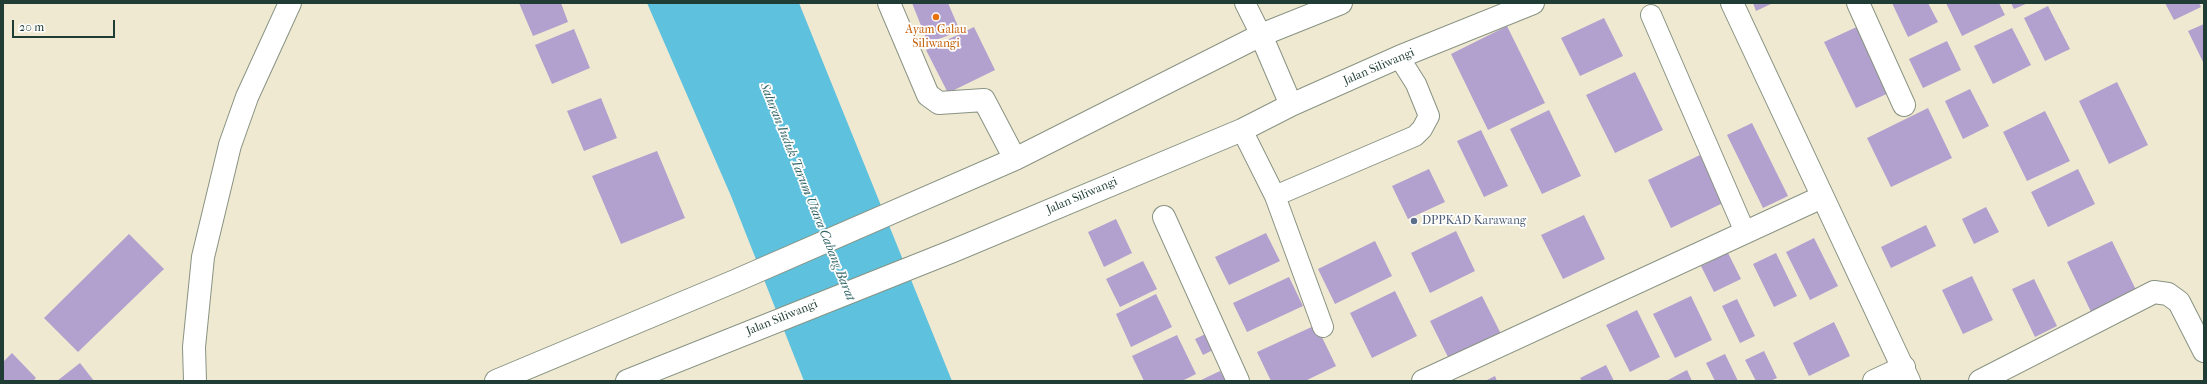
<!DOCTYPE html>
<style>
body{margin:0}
#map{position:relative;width:2207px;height:384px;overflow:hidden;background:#f0e9d1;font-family:"IM FELL French Canon",serif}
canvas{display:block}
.frame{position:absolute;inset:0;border:4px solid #1f3d34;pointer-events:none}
.scale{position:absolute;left:12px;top:20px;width:103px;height:18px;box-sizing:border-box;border:2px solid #1f3d34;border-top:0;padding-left:5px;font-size:12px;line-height:14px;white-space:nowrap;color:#1f3d34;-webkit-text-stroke:3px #fff;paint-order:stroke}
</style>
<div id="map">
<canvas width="2207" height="384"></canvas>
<div class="frame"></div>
<div class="scale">20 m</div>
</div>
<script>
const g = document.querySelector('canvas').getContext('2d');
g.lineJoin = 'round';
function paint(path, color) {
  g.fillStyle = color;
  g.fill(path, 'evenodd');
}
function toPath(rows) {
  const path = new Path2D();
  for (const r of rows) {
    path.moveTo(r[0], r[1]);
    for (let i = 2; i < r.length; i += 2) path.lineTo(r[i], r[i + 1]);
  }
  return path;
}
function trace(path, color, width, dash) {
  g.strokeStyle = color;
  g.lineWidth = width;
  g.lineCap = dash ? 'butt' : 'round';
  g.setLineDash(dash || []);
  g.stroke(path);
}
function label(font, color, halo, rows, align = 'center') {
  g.font = font + ' "IM FELL French Canon",serif';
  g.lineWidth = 3.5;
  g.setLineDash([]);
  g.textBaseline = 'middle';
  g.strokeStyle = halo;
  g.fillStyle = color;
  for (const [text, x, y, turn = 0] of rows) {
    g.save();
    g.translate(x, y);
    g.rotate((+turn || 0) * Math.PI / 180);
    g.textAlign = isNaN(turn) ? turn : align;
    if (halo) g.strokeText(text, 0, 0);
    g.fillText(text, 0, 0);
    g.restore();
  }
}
const water = toPath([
 [647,3,799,3,952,381,804,381,731,196]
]);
const building = toPath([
 [519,3,561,3,568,22,533,36],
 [912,3,948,3,960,31,928,43],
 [1753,3,1773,3,1756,11],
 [1892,3,1928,3,1938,22,1908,37],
 [1946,3,1999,3,2005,15,1962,36],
 [2011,3,2028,3,2014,9],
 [2165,3,2199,3,2201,7,2174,20],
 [2048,6,2070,49,2045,61,2024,18],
 [1604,18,1623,56,1580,76,1561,38],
 [2204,24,2204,64,2188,31],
 [1861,25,1893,91,1856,108,1824,42],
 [1507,26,1545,103,1488,130,1451,54],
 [974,27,995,70,948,93,926,50],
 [2012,28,2031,65,1993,84,1974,46],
 [574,29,590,68,552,84,535,45],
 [1947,41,1961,70,1923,88,1909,59],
 [1635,72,1663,130,1615,153,1586,95],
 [2117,82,2148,145,2109,164,2079,101],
 [1970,89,1989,126,1963,139,1945,101],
 [601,98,617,138,584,151,567,111],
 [1928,108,1952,158,1891,187,1867,138],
 [1549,110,1581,176,1542,194,1510,129],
 [2045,111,2070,161,2027,181,2003,132],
 [1752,123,1788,196,1763,208,1727,135],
 [1481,130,1508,186,1484,197,1457,141],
 [657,151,685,218,621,244,592,176],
 [1700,155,1723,203,1671,228,1648,180],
 [1429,169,1445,202,1408,219,1392,186],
 [2078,169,2095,204,2048,227,2031,192],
 [1986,207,1999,232,1974,244,1962,219],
 [1584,215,1605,259,1563,279,1541,235],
 [1116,219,1132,253,1104,267,1088,232],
 [1926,225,1936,246,1891,268,1881,247],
 [1456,231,1475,271,1430,293,1411,253],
 [1266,233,1280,261,1229,285,1215,257],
 [129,234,164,269,78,352,44,318],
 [1814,238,1838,286,1810,300,1786,252],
 [1375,241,1392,276,1335,304,1318,269],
 [2112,241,2138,294,2093,316,2067,262],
 [1728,253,1741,279,1714,292,1701,266],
 [1776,253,1797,296,1774,307,1753,264],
 [1143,261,1157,289,1120,307,1106,279],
 [1972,276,1993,320,1963,334,1942,290],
 [1289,277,1303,306,1247,332,1233,303],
 [2034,279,2057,326,2035,337,2012,289],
 [1395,291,1417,336,1372,358,1350,313],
 [1156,294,1172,327,1131,347,1116,314],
 [1482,296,1504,340,1452,365,1430,321],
 [1691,296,1712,340,1675,358,1653,314],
 [1737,299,1755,336,1740,343,1722,306],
 [1637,310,1660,357,1630,372,1606,325],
 [1834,322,1850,356,1809,376,1793,343],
 [1316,325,1336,366,1305,381,1271,381,1257,352],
 [1214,330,1221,346,1203,355,1195,339],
 [1177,335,1196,374,1182,381,1144,381,1132,356],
 [1764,351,1777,378,1770,381,1756,381,1745,360],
 [12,353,36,378,33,381,3,381,3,362],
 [1725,354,1738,381,1715,381,1706,363],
 [80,363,94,381,57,381],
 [1606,365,1614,381,1582,381,1580,378],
 [1687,370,1692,381,1666,381],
 [1220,371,1226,381,1199,381],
 [1495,376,1497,381,1485,381]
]);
const lane = toPath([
 [1245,3,1261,35],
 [1651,15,1745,232],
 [1242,130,1275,196,1323,327],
 [1275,196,1415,136,1422,129,1429,116,1416,84,1399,57]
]);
const street = toPath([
 [1858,3,1904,105],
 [1164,217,1238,381],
 [1423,381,1822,197],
 [1874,381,1904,367],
 [1980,381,2154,292,2168,294,2179,302,2204,351]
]);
const secondary = toPath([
 [889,3,928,95,939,103,984,100,1015,159],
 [1732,3,1909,381],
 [1261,35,1291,105],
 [195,381,194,347,203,257,230,145,247,97,290,3],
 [496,381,735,281,1015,159,1261,35,1341,3],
 [627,381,953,251,1242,130,1291,105,1399,57,1533,3]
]);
const markers = [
 [936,17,4,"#e8710a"],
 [1414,221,4,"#5c6f8a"]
];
const foodNames = [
 ["Ayam Galau",936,30],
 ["Siliwangi",936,44]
];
const streetNames = [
 ["Jalan Siliwangi",1379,67,-23],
 ["Jalan Siliwangi",1082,196,-23],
 ["Jalan Siliwangi",782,318,-22]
];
const serviceNames = [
 ["DPPKAD Karawang",1422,221]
];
const waterNames = [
 ["Saluran Induk Tarum Utara Cabang Barat",807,192,68]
];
paint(water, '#5ec1dd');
paint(building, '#b2a0ce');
trace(lane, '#889382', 22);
trace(street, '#889382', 24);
trace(secondary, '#889382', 24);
trace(lane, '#fff', 20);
trace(street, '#fff', 22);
trace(secondary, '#fff', 22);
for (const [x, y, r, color] of markers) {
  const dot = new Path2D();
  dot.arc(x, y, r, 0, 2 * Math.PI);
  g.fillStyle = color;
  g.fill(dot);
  trace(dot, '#fff', 1.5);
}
label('12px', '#c56008', '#fff', foodNames);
label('12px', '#1f3d34', '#fff', streetNames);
label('12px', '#4e5e75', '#fff', serviceNames, 'left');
label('italic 13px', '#326567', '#fff', waterNames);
</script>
